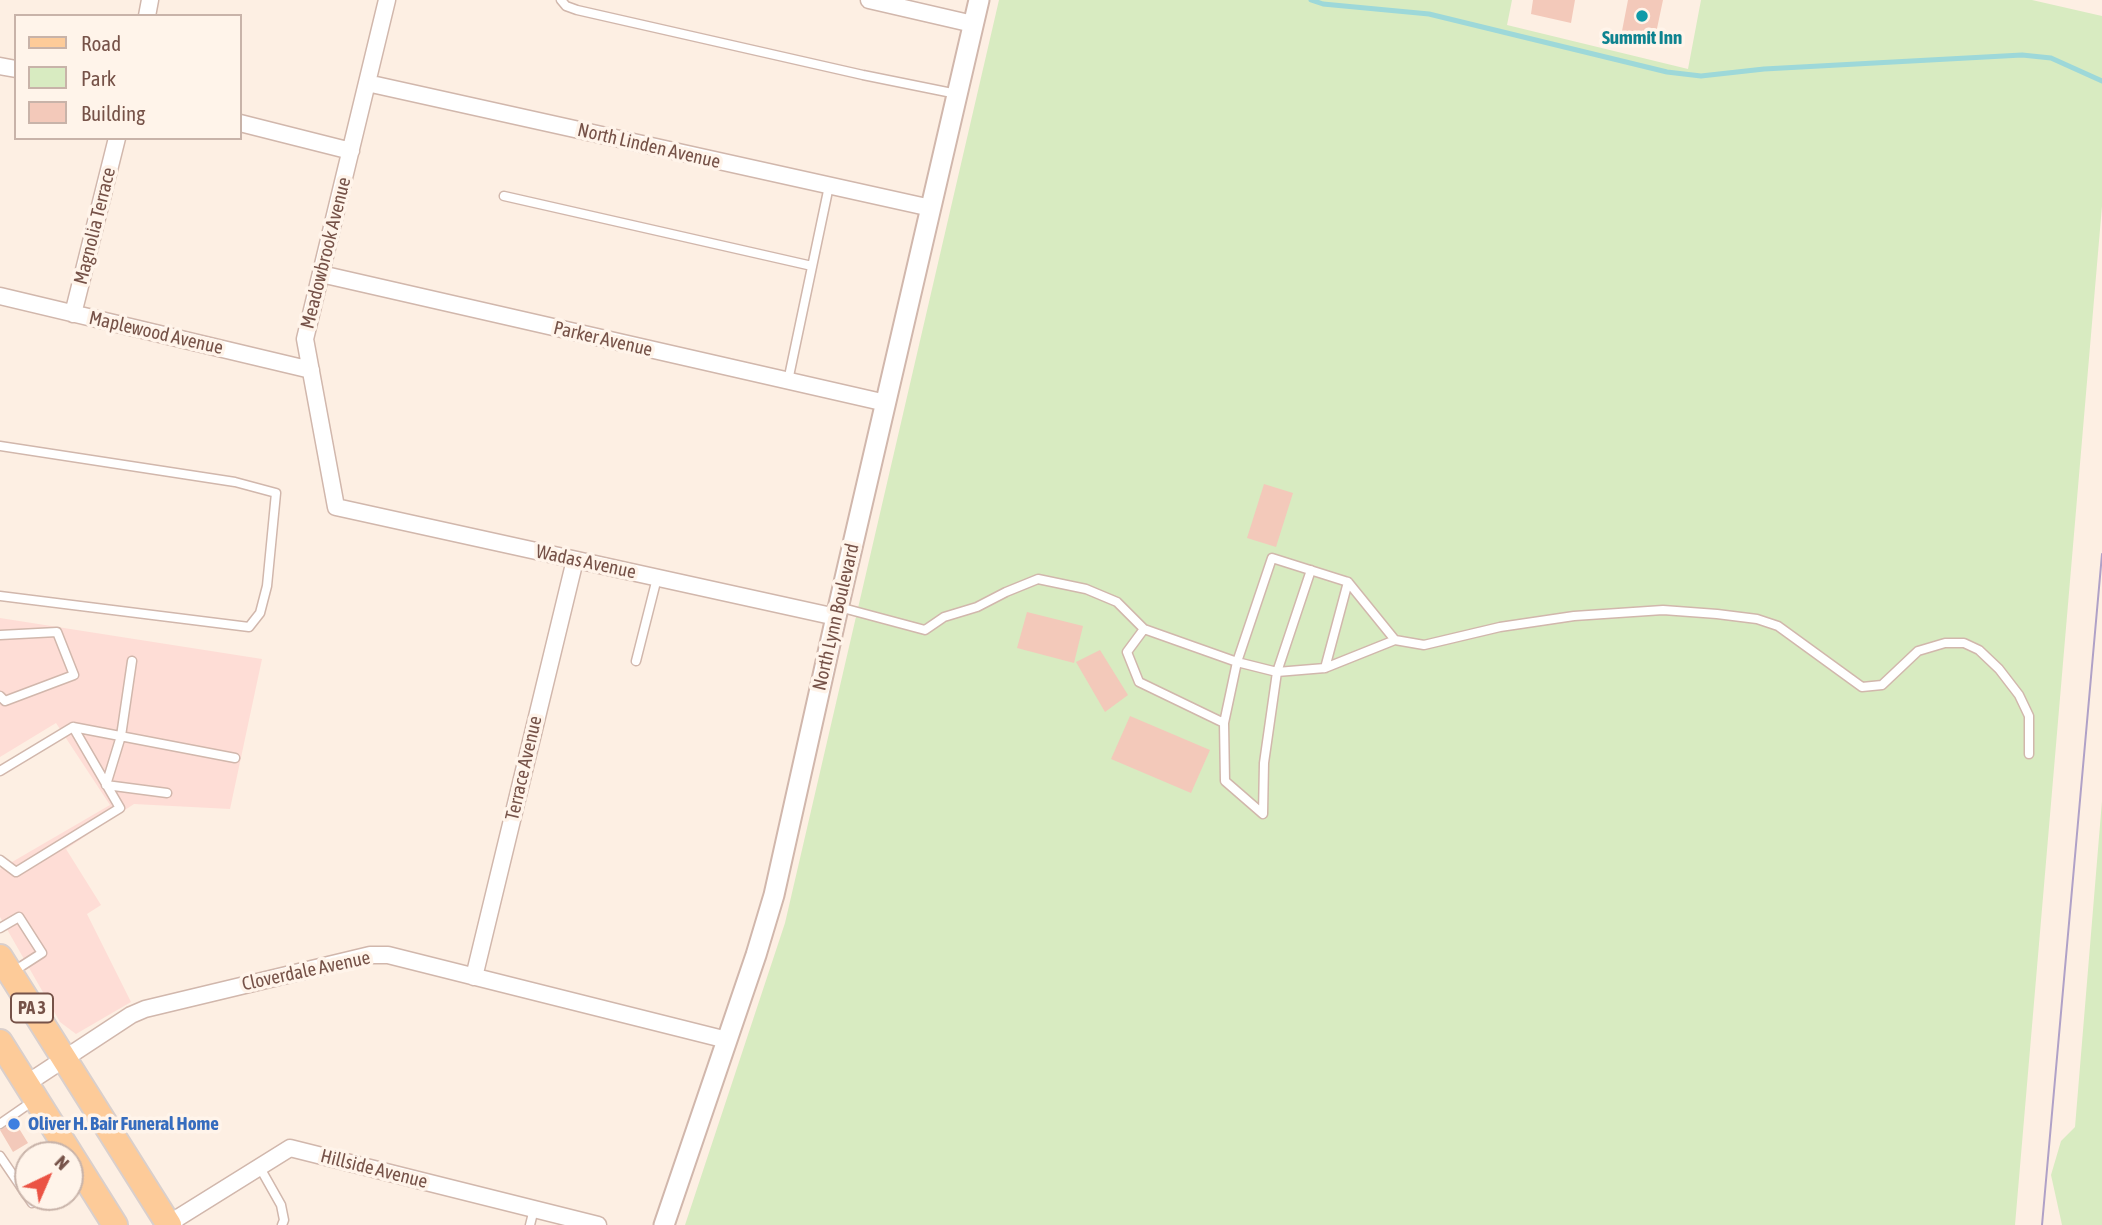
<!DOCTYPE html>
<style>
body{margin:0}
#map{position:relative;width:2102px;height:1225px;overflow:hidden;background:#fdefe3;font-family:"Asap Condensed",sans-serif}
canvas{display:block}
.legend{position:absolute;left:14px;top:14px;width:228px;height:126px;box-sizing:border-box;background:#fff4ea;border:2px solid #c8b3a9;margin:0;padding:9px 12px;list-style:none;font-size:21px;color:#765248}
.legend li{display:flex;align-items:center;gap:14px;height:35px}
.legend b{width:35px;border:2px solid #c8b3a9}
.north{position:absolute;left:14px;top:1141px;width:70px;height:70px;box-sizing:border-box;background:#fff4ea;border:2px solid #c8b3a9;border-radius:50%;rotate:44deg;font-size:19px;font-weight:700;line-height:28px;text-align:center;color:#765248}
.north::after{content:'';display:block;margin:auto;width:24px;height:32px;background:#eb5344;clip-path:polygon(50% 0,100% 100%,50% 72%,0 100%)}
</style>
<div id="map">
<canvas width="2102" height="1225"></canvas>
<ul class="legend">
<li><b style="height:9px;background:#fdcb99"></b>Road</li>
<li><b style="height:19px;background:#d8ebc1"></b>Park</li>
<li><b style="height:19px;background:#f3c9ba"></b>Building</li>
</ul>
<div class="north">N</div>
</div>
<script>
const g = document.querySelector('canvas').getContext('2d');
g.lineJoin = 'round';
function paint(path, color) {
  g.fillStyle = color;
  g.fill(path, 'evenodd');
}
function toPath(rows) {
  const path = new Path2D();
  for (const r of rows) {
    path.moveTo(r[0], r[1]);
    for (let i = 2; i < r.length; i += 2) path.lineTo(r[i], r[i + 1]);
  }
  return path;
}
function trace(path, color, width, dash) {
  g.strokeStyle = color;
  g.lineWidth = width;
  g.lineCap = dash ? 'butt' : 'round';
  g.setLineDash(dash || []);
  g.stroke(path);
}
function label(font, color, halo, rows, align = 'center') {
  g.font = font + ' "Asap Condensed",sans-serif';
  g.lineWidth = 7;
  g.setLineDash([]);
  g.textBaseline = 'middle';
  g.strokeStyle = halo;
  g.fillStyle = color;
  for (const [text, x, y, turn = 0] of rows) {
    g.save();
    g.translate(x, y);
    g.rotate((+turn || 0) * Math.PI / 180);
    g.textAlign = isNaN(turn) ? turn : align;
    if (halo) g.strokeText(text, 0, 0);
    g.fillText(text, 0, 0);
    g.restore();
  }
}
const commercial = toPath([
 [0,618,262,659,230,809,134,804,66,849,101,905,87,914,131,1002,76,1034,60,1022,0,917,0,869,110,805,56,723,0,757]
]);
const green = toPath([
 [999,0,1512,0,1507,25,1688,69,1701,0,2032,0,2102,16,2102,206,2015,1225,685,1225,785,923],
 [2102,801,2102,1225,2062,1225,2051,1175,2061,1141,2075,1127]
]);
const stream = toPath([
 [1311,0,1323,4,1429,14,1667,72,1701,76,1764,69,2022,55,2051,58,2102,81]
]);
const building = toPath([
 [1533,0,1575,0,1571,23,1531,14],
 [1628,0,1663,0,1655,38,1622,31],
 [1264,484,1293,493,1276,547,1247,538],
 [1027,612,1083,626,1074,663,1017,648],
 [1100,650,1128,695,1105,712,1076,662],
 [1130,716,1210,750,1191,793,1111,759],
 [15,1122,28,1143,13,1152,0,1130]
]);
const service = toPath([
 [561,0,566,6,577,10,863,75,957,94],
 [504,196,812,266],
 [788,381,829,186],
 [0,446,235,482,276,493,267,586,260,613,249,627,0,596],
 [839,607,925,630,944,617,977,607,1006,592,1038,579,1086,589,1117,602,1144,629,1237,662,1277,672,1325,668,1348,582,1272,558,1237,662,1224,723,1225,781,1263,814,1264,763,1277,672,1311,570],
 [1144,629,1127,652,1139,682,1224,723],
 [0,635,57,632,74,675,5,701,0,696],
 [1395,640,1424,645,1500,627,1574,616,1663,610,1717,614,1757,619,1778,626,1862,687,1882,685,1918,651,1945,643,1964,643,1979,650,1999,669,2019,695,2029,716,2029,754],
 [132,661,121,736,106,785,167,793],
 [636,661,657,578],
 [1325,668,1395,640,1348,582],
 [73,727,235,758],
 [0,771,73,727,120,808,16,872,0,860],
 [0,928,19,917,42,953,14,971],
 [0,1124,33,1101],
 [0,1156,32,1203],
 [259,1166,281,1205,284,1220,282,1225],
 [530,1225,534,1209]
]);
const minor = toPath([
 [387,0,305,339,336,507,836,617],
 [869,0,973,24],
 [147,16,150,0],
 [0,66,16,69],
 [367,83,931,208],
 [240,123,351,151],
 [321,274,886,403],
 [0,296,311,370],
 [73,314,117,138],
 [474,977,575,560],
 [26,1084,131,1015,145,1009,370,955,388,955,727,1040],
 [168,1224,290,1148,598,1225]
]);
const tertiary = toPath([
 [664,1225,756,955,774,895,836,617,979,0]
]);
const primary = toPath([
 [0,957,169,1225],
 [0,1042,115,1225]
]);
const tram = toPath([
 [2042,1225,2102,554]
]);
const markers = [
 [1642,16,7,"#0f9aa8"],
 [14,1124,7,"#3f7fe0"]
];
const shields = [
 [32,1008,42]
];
const shieldNames = [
 ["PA 3",32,1008]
];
const cultureNames = [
 ["Summit Inn",1642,38]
];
const streetNames = [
 ["North Linden Avenue",649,146,13],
 ["Magnolia Terrace",95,226,-76],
 ["Meadowbrook Avenue",326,253,-76],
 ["Maplewood Avenue",156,333,13],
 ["Parker Avenue",603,339,13],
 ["Wadas Avenue",586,562,12],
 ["North Lynn Boulevard",836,617,-77],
 ["Terrace Avenue",524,768,-77],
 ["Cloverdale Avenue",306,971,-12],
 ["Hillside Avenue",374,1169,14]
];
const shopNames = [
 ["Oliver H. Bair Funeral Home",28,1124]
];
paint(commercial, '#feddd6');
paint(green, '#d8ebc1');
trace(stream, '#9dd8d9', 5);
paint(building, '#f3c9ba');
trace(service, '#d1b7ac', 11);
trace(minor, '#d1b7ac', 19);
trace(tertiary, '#d1b7ac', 23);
trace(primary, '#d9cfcc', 28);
trace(service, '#fff', 8);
trace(minor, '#fff', 16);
trace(tertiary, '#fff', 19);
trace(primary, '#fdcb99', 24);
trace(tram, '#b0a1c7', 2);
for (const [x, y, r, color] of markers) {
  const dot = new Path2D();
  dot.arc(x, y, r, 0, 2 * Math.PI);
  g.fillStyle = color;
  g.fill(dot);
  trace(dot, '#fff4ea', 2.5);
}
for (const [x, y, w] of shields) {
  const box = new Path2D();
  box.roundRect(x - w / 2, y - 14.5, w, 29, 5);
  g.fillStyle = '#fff4ea';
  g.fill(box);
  trace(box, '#765248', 2);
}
label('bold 18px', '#765248', null, shieldNames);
label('bold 19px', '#0d838f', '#fff4ea', cultureNames);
label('19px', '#765248', '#fff4ea', streetNames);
label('bold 19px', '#366cbe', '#fff4ea', shopNames, 'left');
</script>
